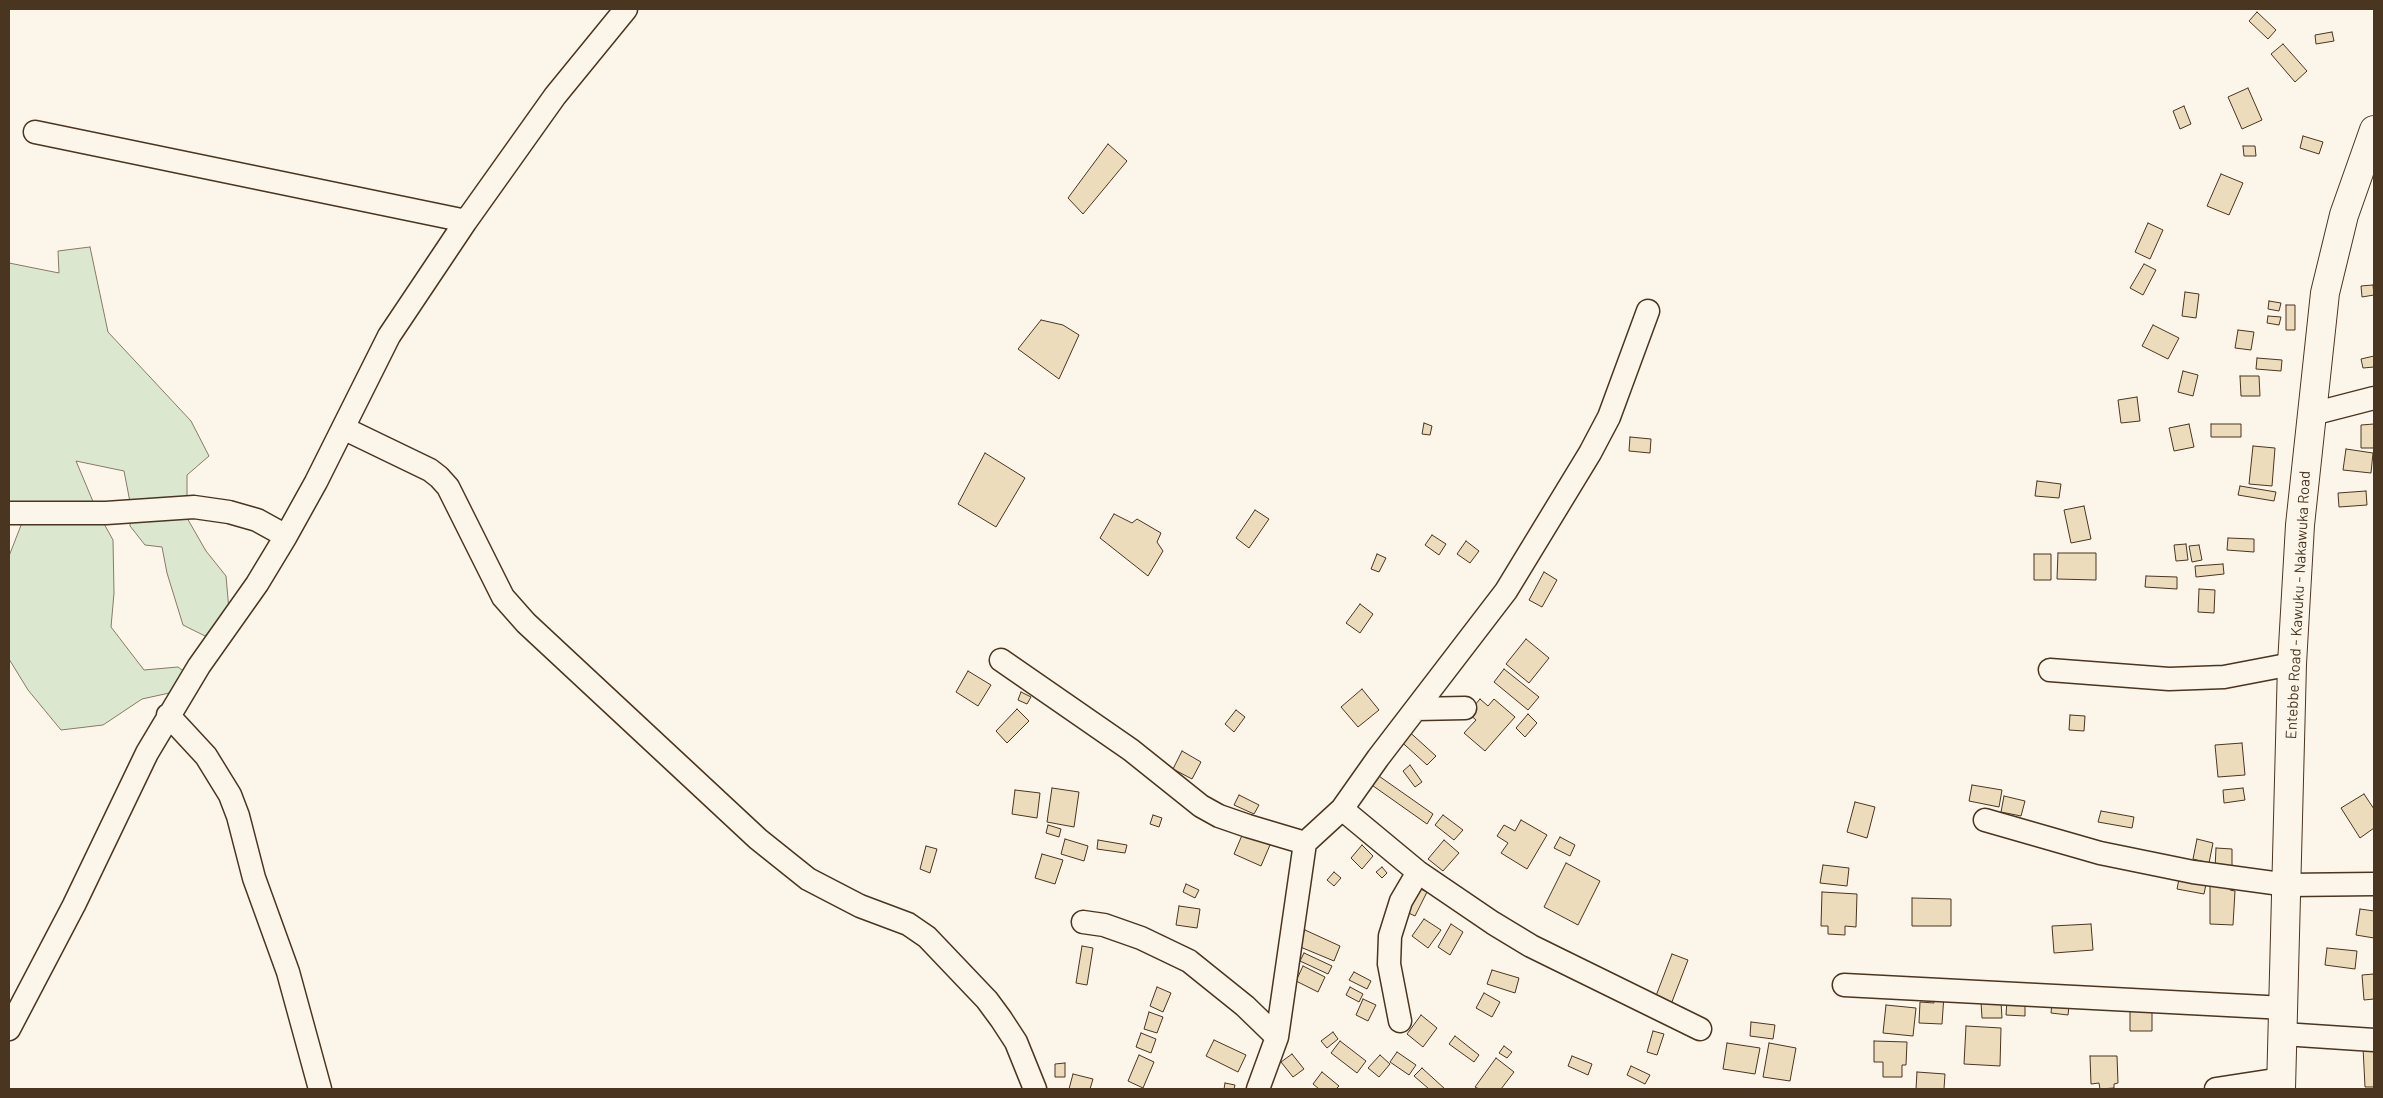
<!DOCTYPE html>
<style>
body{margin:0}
#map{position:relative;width:2383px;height:1098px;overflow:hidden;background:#fbf6e9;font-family:Barlow,sans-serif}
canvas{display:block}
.frame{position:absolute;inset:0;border:10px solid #4a3520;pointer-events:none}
</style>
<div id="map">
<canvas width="2383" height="1098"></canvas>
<div class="frame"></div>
</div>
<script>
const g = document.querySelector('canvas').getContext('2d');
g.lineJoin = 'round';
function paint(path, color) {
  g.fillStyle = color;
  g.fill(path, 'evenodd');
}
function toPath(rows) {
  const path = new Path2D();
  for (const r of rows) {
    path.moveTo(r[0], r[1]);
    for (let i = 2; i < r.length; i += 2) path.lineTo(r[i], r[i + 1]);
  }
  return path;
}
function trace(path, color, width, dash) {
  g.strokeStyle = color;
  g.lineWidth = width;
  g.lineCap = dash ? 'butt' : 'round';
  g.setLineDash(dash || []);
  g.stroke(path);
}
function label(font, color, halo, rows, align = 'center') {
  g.font = font + ' Barlow,sans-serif';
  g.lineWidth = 4;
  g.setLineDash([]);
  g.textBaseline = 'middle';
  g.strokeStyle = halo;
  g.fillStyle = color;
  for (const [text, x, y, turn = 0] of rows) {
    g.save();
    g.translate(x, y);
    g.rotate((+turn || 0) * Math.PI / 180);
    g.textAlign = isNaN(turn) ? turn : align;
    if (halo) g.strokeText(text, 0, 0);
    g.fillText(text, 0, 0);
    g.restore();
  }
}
const green = toPath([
 [90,247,108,332,191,421,209,456,187,475,187,518,206,551,226,576,229,610,205,636,183,625,167,573,162,547,145,545,130,526,130,502,124,471,76,461,97,511,113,540,114,593,111,627,144,670,178,667,190,676,183,690,142,699,103,725,61,730,28,690,9,659,9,556,27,510,9,514,9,263,59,273,58,251,90,247]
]);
const building = toPath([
 [2257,12,2276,30,2268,39,2249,21,2257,12],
 [2332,32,2334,41,2316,44,2315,35,2332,32],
 [2283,44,2307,71,2295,82,2271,54,2283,44],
 [2248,88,2262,120,2242,129,2228,97,2248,88],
 [2184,106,2191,124,2180,129,2173,111,2184,106],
 [2303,136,2323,142,2319,154,2300,148,2303,136],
 [1108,144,1127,161,1083,214,1068,198,1108,144],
 [2243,146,2255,146,2256,156,2244,156,2243,146],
 [2221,174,2243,183,2229,215,2207,206,2221,174],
 [2148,223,2163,230,2150,259,2135,252,2148,223],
 [2144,264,2156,270,2143,295,2130,288,2144,264],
 [2373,285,2374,295,2362,297,2361,286,2373,285],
 [2185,292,2199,294,2196,318,2182,316,2185,292],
 [2269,301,2281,303,2279,311,2268,309,2269,301],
 [2286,305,2295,305,2295,330,2286,330,2286,305],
 [2268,316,2281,317,2279,325,2267,323,2268,316],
 [1041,320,1063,325,1079,335,1059,379,1018,349,1041,320],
 [2153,325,2179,338,2168,359,2142,346,2153,325],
 [2238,330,2254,332,2251,350,2235,348,2238,330],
 [2374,356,2374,367,2363,368,2361,359,2374,356],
 [2257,358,2282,360,2281,371,2256,369,2257,358],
 [2183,371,2198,375,2193,396,2178,392,2183,371],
 [2240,376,2259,376,2260,396,2241,396,2240,376],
 [2137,397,2140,421,2121,423,2118,400,2137,397],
 [1424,423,1432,426,1430,435,1422,434,1424,423],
 [2189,424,2194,447,2174,451,2169,428,2189,424],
 [2211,424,2241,424,2241,437,2211,437,2211,424],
 [2374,424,2374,448,2361,448,2361,425,2374,424],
 [1630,437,1651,439,1650,453,1629,451,1630,437],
 [2253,446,2275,448,2272,486,2249,484,2253,446],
 [2346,449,2373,453,2371,473,2343,470,2346,449],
 [985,453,1025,478,996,527,958,504,985,453],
 [2037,481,2061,484,2059,498,2035,496,2037,481],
 [2240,486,2276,492,2274,501,2238,495,2240,486],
 [2366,491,2367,505,2339,507,2338,493,2366,491],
 [2084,506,2091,539,2071,543,2064,510,2084,506],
 [1255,510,1269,519,1249,548,1236,538,1255,510],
 [1114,514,1132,523,1137,519,1161,533,1157,542,1163,551,1148,576,1100,538,1114,514],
 [1432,535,1446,544,1439,555,1425,545,1432,535],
 [2228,538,2254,539,2254,552,2227,550,2228,538],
 [1466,541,1479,551,1470,563,1457,554,1466,541],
 [2186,544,2188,560,2176,561,2174,545,2186,544],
 [2199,545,2202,560,2192,562,2189,546,2199,545],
 [2058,553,2096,553,2096,580,2057,579,2058,553],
 [1377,554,1386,558,1379,572,1371,569,1377,554],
 [2034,554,2051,554,2051,580,2034,580,2034,554],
 [2223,564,2224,574,2196,577,2195,566,2223,564],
 [1544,572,1557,580,1542,607,1529,600,1544,572],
 [2146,576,2177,577,2177,589,2145,587,2146,576],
 [2199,589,2215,590,2214,613,2198,612,2199,589],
 [1360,604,1373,614,1360,633,1346,623,1360,604],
 [1526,639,1549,658,1529,683,1506,664,1526,639],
 [1504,669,1539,697,1528,710,1494,682,1504,669],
 [968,671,991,685,978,706,956,692,968,671],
 [1362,689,1379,710,1358,727,1341,707,1362,689],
 [1021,692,1031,697,1027,704,1018,700,1021,692],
 [1480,699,1488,706,1494,699,1515,717,1485,751,1464,733,1476,720,1468,713,1480,699],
 [1017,709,1029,721,1007,743,996,731,1017,709],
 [1236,710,1245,717,1234,732,1225,724,1236,710],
 [1528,714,1537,723,1525,737,1516,728,1528,714],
 [2070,715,2085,716,2084,731,2069,730,2070,715],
 [1404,727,1436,756,1427,765,1395,736,1404,727],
 [2242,743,2245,775,2218,777,2215,745,2242,743],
 [1182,751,1201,762,1192,779,1173,769,1182,751],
 [1410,765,1422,782,1415,787,1403,771,1410,765],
 [1376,774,1433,814,1427,824,1369,783,1376,774],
 [1972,785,2002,790,1999,807,1969,801,1972,785],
 [1052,788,1079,792,1074,827,1047,822,1052,788],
 [2243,788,2245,800,2224,803,2223,790,2243,788],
 [1015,790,1040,793,1037,818,1012,814,1015,790],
 [2364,794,2374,809,2374,828,2360,838,2341,808,2364,794],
 [1239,795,1259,805,1254,814,1234,805,1239,795],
 [2004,796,2025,801,2021,816,2001,812,2004,796],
 [1855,802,1875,807,1867,838,1847,832,1855,802],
 [2101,811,2134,817,2132,828,2098,822,2101,811],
 [1153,815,1162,818,1159,827,1150,824,1153,815],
 [1443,815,1463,830,1454,840,1435,825,1443,815],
 [1521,820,1547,835,1527,869,1501,853,1508,843,1497,836,1504,825,1515,831,1521,820],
 [1048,825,1061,829,1059,837,1046,833,1048,825],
 [1243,833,1270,845,1261,866,1234,854,1243,833],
 [1560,837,1575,845,1570,856,1554,848,1560,837],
 [1065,839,1088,846,1084,861,1061,854,1065,839],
 [2197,839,2213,843,2209,863,2193,859,2197,839],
 [1098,840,1127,845,1125,853,1097,849,1098,840],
 [1444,840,1459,853,1443,871,1428,859,1444,840],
 [1362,845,1373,856,1362,869,1351,858,1362,845],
 [926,846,937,849,930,873,920,869,926,846],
 [2216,848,2232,849,2232,869,2215,869,2216,848],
 [1042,854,1063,860,1055,884,1035,878,1042,854],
 [1566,863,1600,881,1578,925,1544,907,1566,863],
 [1823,865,1849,868,1847,886,1820,883,1823,865],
 [1382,867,1387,873,1382,878,1376,872,1382,867],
 [1334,872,1341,878,1334,886,1327,880,1334,872],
 [2180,874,2207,879,2204,894,2177,889,2180,874],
 [2210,879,2230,880,2230,890,2235,891,2233,925,2210,924,2210,879],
 [1186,884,1199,890,1195,898,1183,892,1186,884],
 [1414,886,1427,892,1415,916,1402,910,1414,886],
 [1822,892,1857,894,1856,927,1845,926,1845,935,1828,934,1828,926,1821,926,1822,892],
 [1912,898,1951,899,1951,926,1912,926,1912,898],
 [1179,906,1200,909,1197,928,1176,925,1179,906],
 [2360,909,2374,911,2374,938,2356,935,2360,909],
 [1424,919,1441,930,1428,948,1412,936,1424,919],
 [1451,924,1463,932,1450,955,1438,947,1451,924],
 [2091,924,2093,950,2054,953,2052,926,2091,924],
 [1305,930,1340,946,1334,961,1298,946,1305,930],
 [1082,946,1093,948,1087,985,1076,983,1082,946],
 [2327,948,2357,951,2355,969,2325,965,2327,948],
 [1304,953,1332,966,1328,974,1300,961,1304,953],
 [1672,954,1688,960,1670,1007,1654,1001,1672,954],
 [1303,966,1325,977,1318,992,1296,981,1303,966],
 [1492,970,1519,978,1515,993,1487,984,1492,970],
 [1354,972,1371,981,1367,989,1349,980,1354,972],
 [2374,974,2374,999,2364,1000,2362,975,2374,974],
 [1157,987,1171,993,1163,1012,1150,1006,1157,987],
 [1350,987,1363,994,1359,1002,1346,995,1350,987],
 [1484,993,1500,1002,1492,1017,1476,1008,1484,993],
 [1934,995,1944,995,1942,1024,1919,1023,1920,1002,1934,1003,1934,995],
 [1363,999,1376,1005,1368,1021,1356,1015,1363,999],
 [2007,1000,2025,1001,2025,1016,2006,1015,2007,1000],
 [1981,1002,2001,1002,2002,1018,1982,1018,1981,1002],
 [2052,1003,2069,1006,2068,1015,2051,1013,2052,1003],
 [1886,1005,1916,1008,1913,1036,1883,1033,1886,1005],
 [2130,1010,2152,1010,2152,1031,2130,1031,2130,1010],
 [1149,1012,1163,1017,1157,1033,1144,1029,1149,1012],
 [1421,1015,1437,1028,1423,1047,1407,1034,1421,1015],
 [1751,1022,1775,1025,1773,1039,1750,1036,1751,1022],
 [1966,1026,2001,1028,2000,1066,1964,1064,1966,1026],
 [1653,1031,1664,1034,1657,1055,1647,1052,1653,1031],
 [1333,1032,1338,1039,1327,1048,1321,1041,1333,1032],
 [1141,1033,1156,1039,1151,1053,1136,1047,1141,1033],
 [1455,1036,1479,1055,1474,1062,1449,1044,1455,1036],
 [1214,1040,1246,1055,1238,1072,1206,1056,1214,1040],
 [1340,1041,1366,1061,1357,1073,1331,1053,1340,1041],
 [1874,1041,1907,1042,1906,1065,1902,1065,1902,1077,1883,1077,1883,1062,1874,1062,1874,1041],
 [1727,1043,1760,1048,1755,1074,1723,1069,1727,1043],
 [1769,1043,1796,1048,1790,1081,1763,1077,1769,1043],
 [1504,1046,1512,1052,1507,1058,1499,1053,1504,1046],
 [2363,1047,2374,1047,2374,1087,2365,1087,2363,1047],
 [1397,1052,1416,1065,1409,1075,1390,1062,1397,1052],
 [1292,1054,1304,1069,1293,1077,1281,1062,1292,1054],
 [1139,1055,1154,1062,1143,1088,1128,1081,1139,1055],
 [1380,1055,1390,1064,1379,1077,1368,1068,1380,1055],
 [1572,1056,1592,1064,1588,1075,1568,1066,1572,1056],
 [2090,1056,2117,1056,2118,1083,2114,1084,2114,1088,2100,1089,2099,1083,2091,1084,2090,1056],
 [1496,1058,1514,1072,1501,1089,1479,1089,1475,1087,1496,1058],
 [1065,1063,1065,1077,1055,1077,1055,1064,1065,1063],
 [1631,1066,1650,1075,1645,1084,1627,1075,1631,1066],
 [1422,1068,1445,1089,1429,1089,1414,1076,1422,1068],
 [1322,1072,1339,1086,1336,1089,1319,1089,1313,1084,1322,1072],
 [1917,1072,1945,1074,1944,1089,1916,1089,1917,1072],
 [1073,1074,1093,1079,1090,1089,1069,1089,1073,1074],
 [1225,1083,1235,1085,1234,1089,1224,1089,1225,1083]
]);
const minor = toPath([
 [35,132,466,221],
 [2312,414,2374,398],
 [343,428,430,470,439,477,448,487,503,597,526,623,758,839,808,879,860,906,908,924,927,937,987,1000,1001,1019,1016,1042,1035,1089],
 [9,513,106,513,194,507,229,512,257,520,286,536],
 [1001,660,1131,750,1201,806,1219,816,1248,826,1305,843],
 [2050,670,2169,679,2224,677,2292,664],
 [1416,709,1465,708],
 [168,715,206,756,230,795,238,816,254,878,288,972,320,1089],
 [1342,809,1418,872,1493,923,1531,946,1700,1029],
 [1985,820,2100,853,2193,872,2288,885,2374,884],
 [1083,922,1104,925,1141,938,1189,961,1245,1006,1277,1037],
 [1844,985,2285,1008],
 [1400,1021,1389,964,1390,936,1401,901,1418,872],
 [9,1029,74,905,147,753,199,666,257,584,286,536,316,482,389,336,466,221,555,96,626,9],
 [2283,1034,2374,1040],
 [1258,1089,1277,1037,1305,843,1342,809,1378,758,1506,591,1590,453,1609,417,1648,311],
 [2216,1089,2281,1079]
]);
const major = toPath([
 [2281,1089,2292,664,2300,525,2325,293,2344,215,2374,130]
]);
const streetNames = [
 ["Entebbe Road - Kawuku - Nakawuka Road",2298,605,-87]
];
paint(green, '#dce7d0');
trace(green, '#887966', 1);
paint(building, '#ecdcbc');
trace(building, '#4a3520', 1);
trace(minor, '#4a3520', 25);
trace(major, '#4a3520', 30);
trace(minor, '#fbf6e9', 22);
trace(major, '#fbf6e9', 28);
label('15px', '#4a3520', '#fbf6e9', streetNames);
</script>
